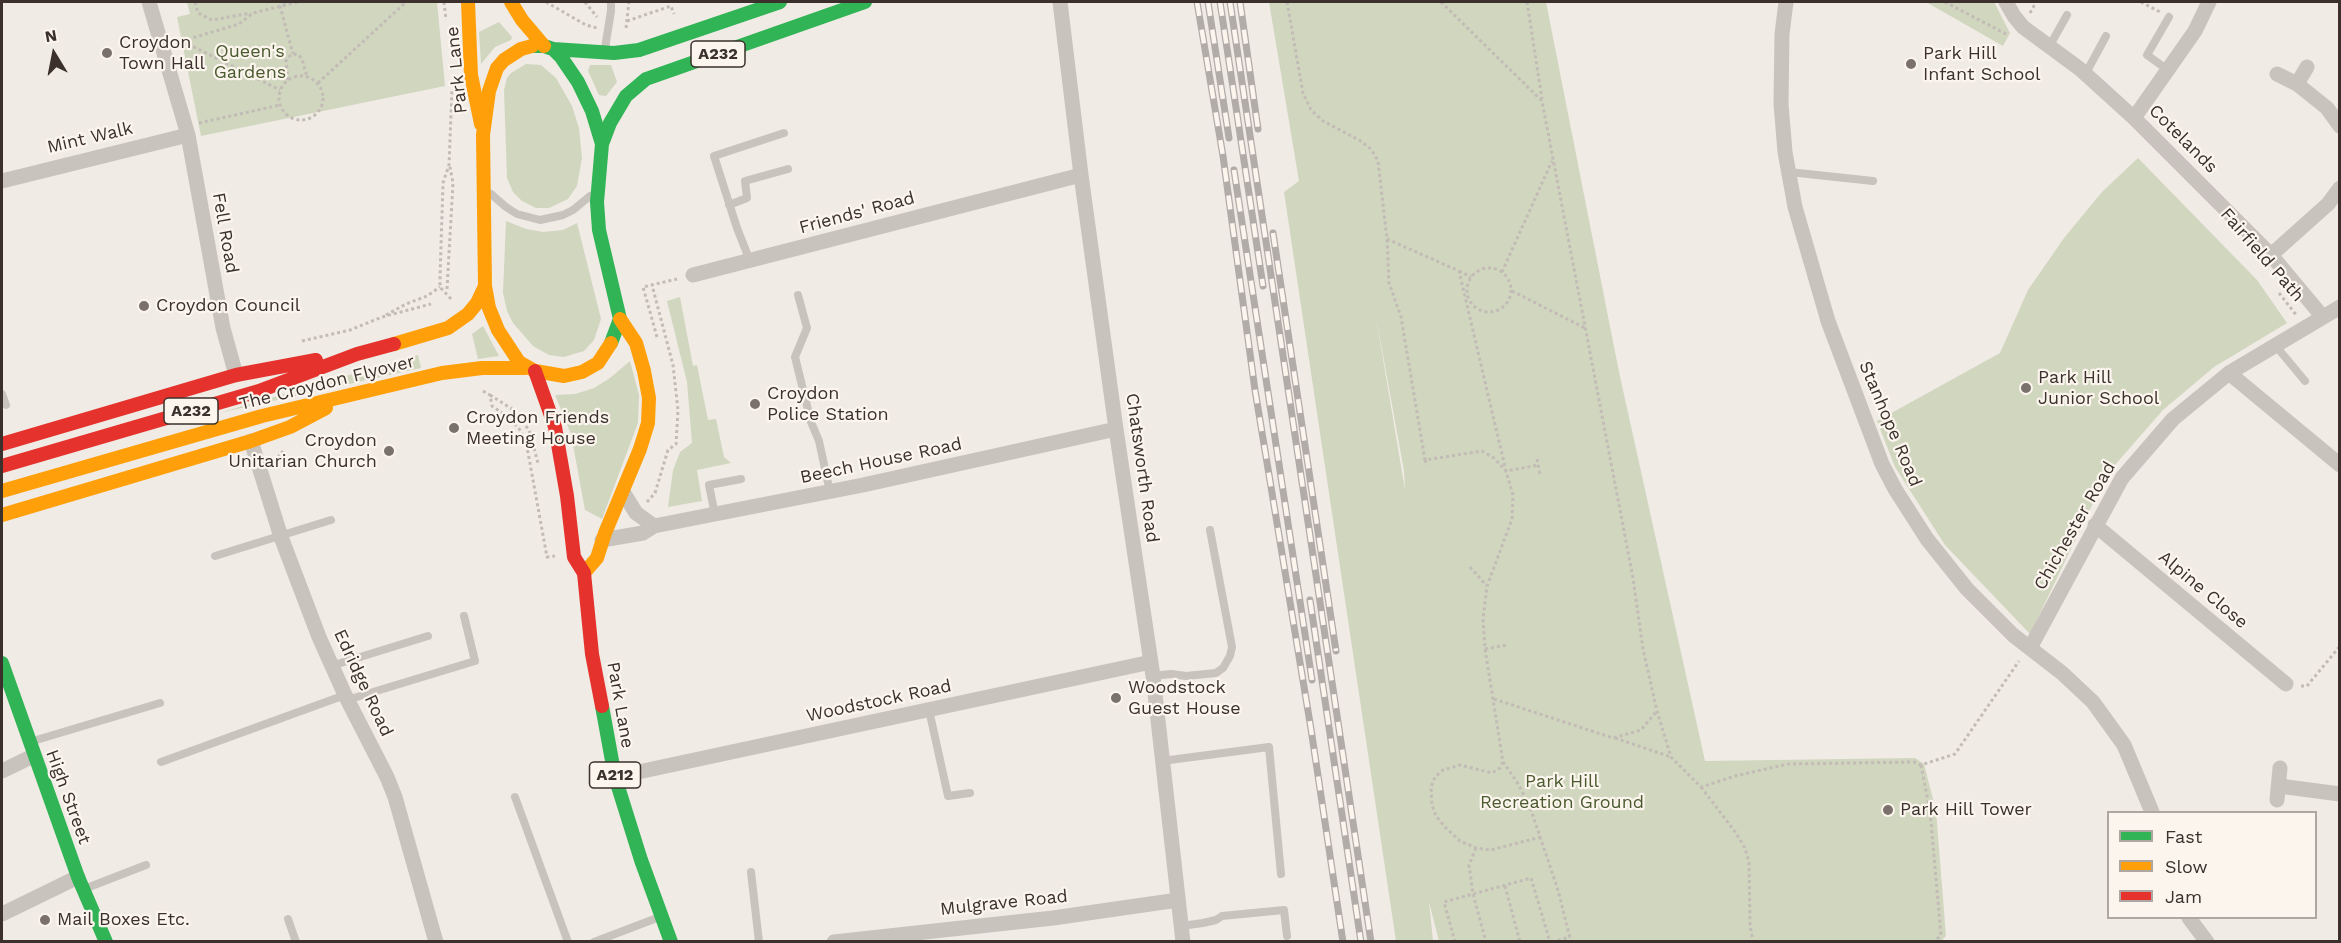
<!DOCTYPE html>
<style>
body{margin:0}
#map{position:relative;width:2341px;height:943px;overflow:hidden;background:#f0ebe5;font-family:"Work Sans",sans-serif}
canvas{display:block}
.frame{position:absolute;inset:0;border:3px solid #3b302b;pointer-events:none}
.legend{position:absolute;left:2107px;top:811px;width:210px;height:108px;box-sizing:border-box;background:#fbf5ee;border:2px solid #aea6a0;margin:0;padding:8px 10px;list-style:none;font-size:18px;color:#3b302b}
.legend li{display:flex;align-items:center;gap:12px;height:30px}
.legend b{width:30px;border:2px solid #aea6a0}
.north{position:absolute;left:24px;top:24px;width:60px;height:60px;-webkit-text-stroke:4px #fbf5ee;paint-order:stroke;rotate:350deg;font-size:16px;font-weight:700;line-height:24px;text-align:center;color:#3b302b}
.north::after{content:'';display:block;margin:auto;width:21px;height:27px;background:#3b302b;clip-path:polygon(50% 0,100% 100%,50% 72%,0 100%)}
</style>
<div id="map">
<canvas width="2341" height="943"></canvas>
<div class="frame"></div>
<ul class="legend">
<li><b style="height:8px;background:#30b455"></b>Fast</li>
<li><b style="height:8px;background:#ff9f0a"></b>Slow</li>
<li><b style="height:8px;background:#e5322d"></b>Jam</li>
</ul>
<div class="north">N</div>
</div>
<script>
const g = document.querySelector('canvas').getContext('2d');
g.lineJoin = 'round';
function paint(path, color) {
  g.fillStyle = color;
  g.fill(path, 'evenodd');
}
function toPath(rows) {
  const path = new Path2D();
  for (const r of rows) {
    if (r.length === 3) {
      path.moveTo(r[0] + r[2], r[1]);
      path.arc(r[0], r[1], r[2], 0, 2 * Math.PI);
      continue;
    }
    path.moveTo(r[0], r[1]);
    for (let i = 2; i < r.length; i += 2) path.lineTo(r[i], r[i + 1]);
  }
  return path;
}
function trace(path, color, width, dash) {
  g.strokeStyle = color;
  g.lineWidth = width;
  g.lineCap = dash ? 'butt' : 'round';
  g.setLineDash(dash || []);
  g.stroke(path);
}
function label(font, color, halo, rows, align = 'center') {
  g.font = font + ' "Work Sans",sans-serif';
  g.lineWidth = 4.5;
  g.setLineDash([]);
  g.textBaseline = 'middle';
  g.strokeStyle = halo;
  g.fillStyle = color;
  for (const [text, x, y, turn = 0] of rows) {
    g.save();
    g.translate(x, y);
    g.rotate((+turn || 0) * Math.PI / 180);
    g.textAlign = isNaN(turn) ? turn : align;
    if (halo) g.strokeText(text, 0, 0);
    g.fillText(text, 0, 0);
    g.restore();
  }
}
const green = toPath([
 [187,2,437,2,445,86,201,136,177,17,190,14],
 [1269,2,1546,2,1619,372,1705,761,1915,758,1924,764,1936,811,1946,936,1941,941,1439,941,1429,902,1433,941,1396,941,1284,192,1299,181],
 [1377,322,1404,471,1405,490,1377,323],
 [1926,2,1994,2,2010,33,2003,46],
 [499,22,512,37,511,40,495,47,481,64,479,32],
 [526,64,541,65,556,78,572,106,579,128,582,158,577,186,568,199,549,208,536,208,522,201,513,192,507,178,504,90,507,78,511,73],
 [590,65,611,65,617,82,606,96,599,95,588,71],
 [2138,158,2257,280,2287,323,2214,367,2163,410,2107,474,2030,634,1945,545,1895,467,1877,421,2000,353,2028,290,2064,238,2102,192],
 [506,221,526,229,543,232,563,230,577,223,601,319,594,340,584,351,564,357,549,355,533,346,513,323,507,311,503,293],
 [680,297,693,366,697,365,708,420,716,419,724,457,731,463,697,470,702,501,668,507,673,470,680,452,692,443,687,382,667,301],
 [483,326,499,356,478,359,472,334],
 [418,355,421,368,219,413],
 [630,361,639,395,638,423,602,519,585,510,571,434,555,395,575,394,594,388,610,378]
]);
const path = toPath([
 [195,2,198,13,212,20,251,13],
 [285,2,280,6,293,54],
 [444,2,446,20],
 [546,2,586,25,597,28],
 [585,2,597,17],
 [1287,2,1303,93,1311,110,1323,121,1359,140,1371,149,1378,161,1387,239,1389,283,1401,317,1425,460,1482,451,1494,458,1506,471,1513,495,1512,519,1487,586,1483,619,1485,649,1503,762,1517,782,1530,807,1558,890,1571,942],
 [1441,2,1542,101,1633,578,1643,649,1657,711,1671,757,1701,787,1735,776,1788,764,1914,762,1921,765,1924,764,1955,754,2019,661],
 [1527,2,1542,99],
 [1945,2,2008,35],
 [2141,2,2160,12],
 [2030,13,2036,2],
 [627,21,671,6,674,14],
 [626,28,629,2],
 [182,41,239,24,253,13,298,2],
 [177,43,182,41,280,90],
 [301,98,22],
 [288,80,286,61,288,57,293,54,299,55,302,59,307,77],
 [318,83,406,2],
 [199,123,280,105],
 [1387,239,1459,271,1506,471,1539,465],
 [1489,290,22],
 [1459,271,1471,277],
 [1502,272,1552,161],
 [447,289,453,183,450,167],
 [1512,291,1585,328],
 [2279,293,2297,316],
 [451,299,440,287,440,278,443,183,449,165,452,89],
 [386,315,406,304,427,296,440,287],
 [657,337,643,287,677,279],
 [302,341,350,330,382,317,431,304],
 [483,391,490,395,492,406,508,417,521,431,527,447,547,557,555,556],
 [490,395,512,409,529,430,538,463],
 [1537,459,1540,474],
 [1425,460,1427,466],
 [274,462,283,451],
 [647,502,655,493,668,450,676,444,678,410,673,365,652,285],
 [1470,567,1487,586],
 [1485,649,1507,645],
 [2301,686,2307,686,2340,646],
 [1494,699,1613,738,1641,730,1656,712],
 [1615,738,1671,757],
 [1503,762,1500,768,1492,773,1460,765,1443,770,1435,777,1431,787,1432,805,1436,816,1446,828,1460,841,1476,848,1491,850,1541,837],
 [1921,765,1930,811,1941,935,1934,942],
 [1701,787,1736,833,1745,848,1749,862,1750,925,1753,942],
 [1476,848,1469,865,1473,894,1486,942],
 [1505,886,1520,942],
 [1455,942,1444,902,1531,878,1550,942],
 [1552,942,1570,937]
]);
const lane = toPath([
 [2049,47,2067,15],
 [605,48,611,11,611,2],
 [2168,70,2147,55,2169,17],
 [2086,73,2106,36],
 [1789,172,1873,181],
 [491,194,506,207,517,214,540,220,563,215,573,210,590,196],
 [729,205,747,198,745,181,788,169],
 [750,261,737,228,714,156,784,133],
 [798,295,807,328,795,357,811,422,819,441,830,492],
 [2275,345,2305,381],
 [2,394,6,405],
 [715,515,709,485,741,479],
 [215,556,331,520],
 [331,666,428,636],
 [1153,676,1171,674,1186,676,1216,673,1223,668,1230,656,1232,647,1210,530],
 [347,700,475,661,464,616],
 [929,710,948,796,970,793],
 [33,741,160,703],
 [1162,761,1269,747,1281,874],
 [161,762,345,695],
 [515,797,568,942],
 [751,872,759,942],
 [84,889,146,865],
 [288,919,296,942],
 [1181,926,1203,923,1216,920,1222,916,1284,910,1287,936],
 [594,942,657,918]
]);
const street = toPath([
 [149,2,188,135,223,328,236,375],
 [1060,2,1081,175,1116,429,1153,676,1183,942],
 [1786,2,1782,34,1781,104,1785,152,1795,207,1828,321,1882,464,1895,489,1927,539,1967,589,2013,635,2062,673,2093,702,2124,745,2152,812],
 [2006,2,2014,16,2023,27,2080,69,2134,118,2271,255,2322,316],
 [2277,74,2297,84,2327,108,2340,126],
 [2297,84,2307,67],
 [2134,118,2195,31,2209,2],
 [2,181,188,135],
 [2271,255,2328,204,2340,188],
 [693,275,1081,175],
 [2229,373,2340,465],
 [251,441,281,537,319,637,345,695,387,777,395,797,436,942],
 [623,492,636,513,654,526],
 [2095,525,2286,684],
 [602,540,643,533,654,526,863,485,1116,429],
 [2030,648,2122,478,2173,419,2229,373,2340,307],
 [2,771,33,756],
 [615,777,1151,662],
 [2279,786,2340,794],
 [2277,800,2280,768],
 [2,914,78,877],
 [2189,918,2207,942],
 [834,942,1053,918,1178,900]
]);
const fast = toPath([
 [532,46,544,46,553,49,561,57,578,82,592,111,602,144,597,202,599,230,620,319,611,343],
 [553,49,614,53,639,50,780,2],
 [602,144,610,123,626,96,646,79,865,2],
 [2,663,78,877,106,942],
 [602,706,615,777,641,860,671,942]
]);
const slow = toPath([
 [468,2,471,75,481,124],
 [511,2,522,20,544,46],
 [532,46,521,49,504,60,497,68,489,91,483,135,485,286,489,308,498,330,519,362,535,371,564,376,582,372,598,363,611,343],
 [394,344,448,328,468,314,477,303,485,286],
 [2,491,262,416,442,373,482,368,526,368],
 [2,515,251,441,290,427,326,408],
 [584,573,597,558,605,533,640,449,648,423,649,398,644,371,636,343,620,319]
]);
const jam = toPath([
 [535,371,555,427,567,496,574,557,584,573,592,654,602,706],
 [2,444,236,375,316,360],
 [2,466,259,391,357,354,394,344]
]);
const rail = toPath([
 [1197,2,1223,156,1255,390,1311,729,1343,942],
 [1208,2,1229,138],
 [1220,2,1263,286],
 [1230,2,1371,942],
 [1240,2,1258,129],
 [1234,170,1312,680],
 [1273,233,1336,651],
 [1310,600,1361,942]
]);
const markers = [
 [107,53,6,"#7a716c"],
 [1911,64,6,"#7a716c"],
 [144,306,6,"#7a716c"],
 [2026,388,6,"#7a716c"],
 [755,404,6,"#7a716c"],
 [454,428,6,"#7a716c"],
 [389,451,6,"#7a716c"],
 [1116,698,6,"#7a716c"],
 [1888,810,6,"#7a716c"],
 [45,920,6,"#7a716c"]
];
const shields = [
 [718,54,54],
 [191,411,54],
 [615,775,51]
];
const shieldNames = [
 ["A232",718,54],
 ["A232",191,411],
 ["A212",615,775]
];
const poiNames = [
 ["Croydon",119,43],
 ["Town Hall",119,64],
 ["Park Hill",1923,54],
 ["Infant School",1923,75],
 ["Croydon Council",156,306],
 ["Park Hill",2038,378],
 ["Junior School",2038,399],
 ["Croydon",767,394],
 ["Police Station",767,415],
 ["Croydon Friends",466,418],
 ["Meeting House",466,439],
 ["Croydon",377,441,"right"],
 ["Unitarian Church",377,462,"right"],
 ["Woodstock",1128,688],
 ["Guest House",1128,709],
 ["Park Hill Tower",1900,810],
 ["Mail Boxes Etc.",57,920]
];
const parkNames = [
 ["Queen's",250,52],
 ["Gardens",250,73],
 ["Park Hill",1562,782],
 ["Recreation Ground",1562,803]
];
const streetNames = [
 ["Park Lane",457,70,-96],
 ["Mint Walk",90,138,-13],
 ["Cotelands",2183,139,45],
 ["Friends' Road",857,213,-15],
 ["Fell Road",225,233,80],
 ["Fairfield Path",2262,255,49],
 ["The Croydon Flyover",327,383,-14],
 ["Stanhope Road",1890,424,67],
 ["Beech House Road",881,461,-12],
 ["Chatsworth Road",1142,468,82],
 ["Chichester Road",2075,526,-60],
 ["Alpine Close",2203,590,40],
 ["Edridge Road",363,683,65],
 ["Woodstock Road",879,701,-12],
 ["Park Lane",620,705,80],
 ["High Street",68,797,70],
 ["Mulgrave Road",1004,903,-6]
];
paint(green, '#d1d6bf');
trace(path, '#c2bbb6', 3, [3, 3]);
trace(lane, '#c9c3be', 8);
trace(street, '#c9c3be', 15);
trace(fast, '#30b455', 14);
trace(slow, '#ff9f0a', 14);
trace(jam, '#e5322d', 14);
trace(rail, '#b1aca8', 7);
trace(rail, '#fbf5ee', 4.5, [14]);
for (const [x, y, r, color] of markers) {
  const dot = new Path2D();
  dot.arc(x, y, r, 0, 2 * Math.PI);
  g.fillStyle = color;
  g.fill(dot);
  trace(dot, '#fbf5ee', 2);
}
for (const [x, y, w] of shields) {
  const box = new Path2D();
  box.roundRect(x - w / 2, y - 13, w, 26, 4.5);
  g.fillStyle = '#fbf5ee';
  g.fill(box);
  trace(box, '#3b302b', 1.5);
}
label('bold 16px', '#3b302b', null, shieldNames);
label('18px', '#3b302b', '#fbf5ee', poiNames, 'left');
label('18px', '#4a5a2e', '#fbf5ee', parkNames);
label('18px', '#3b302b', '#fbf5ee', streetNames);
</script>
